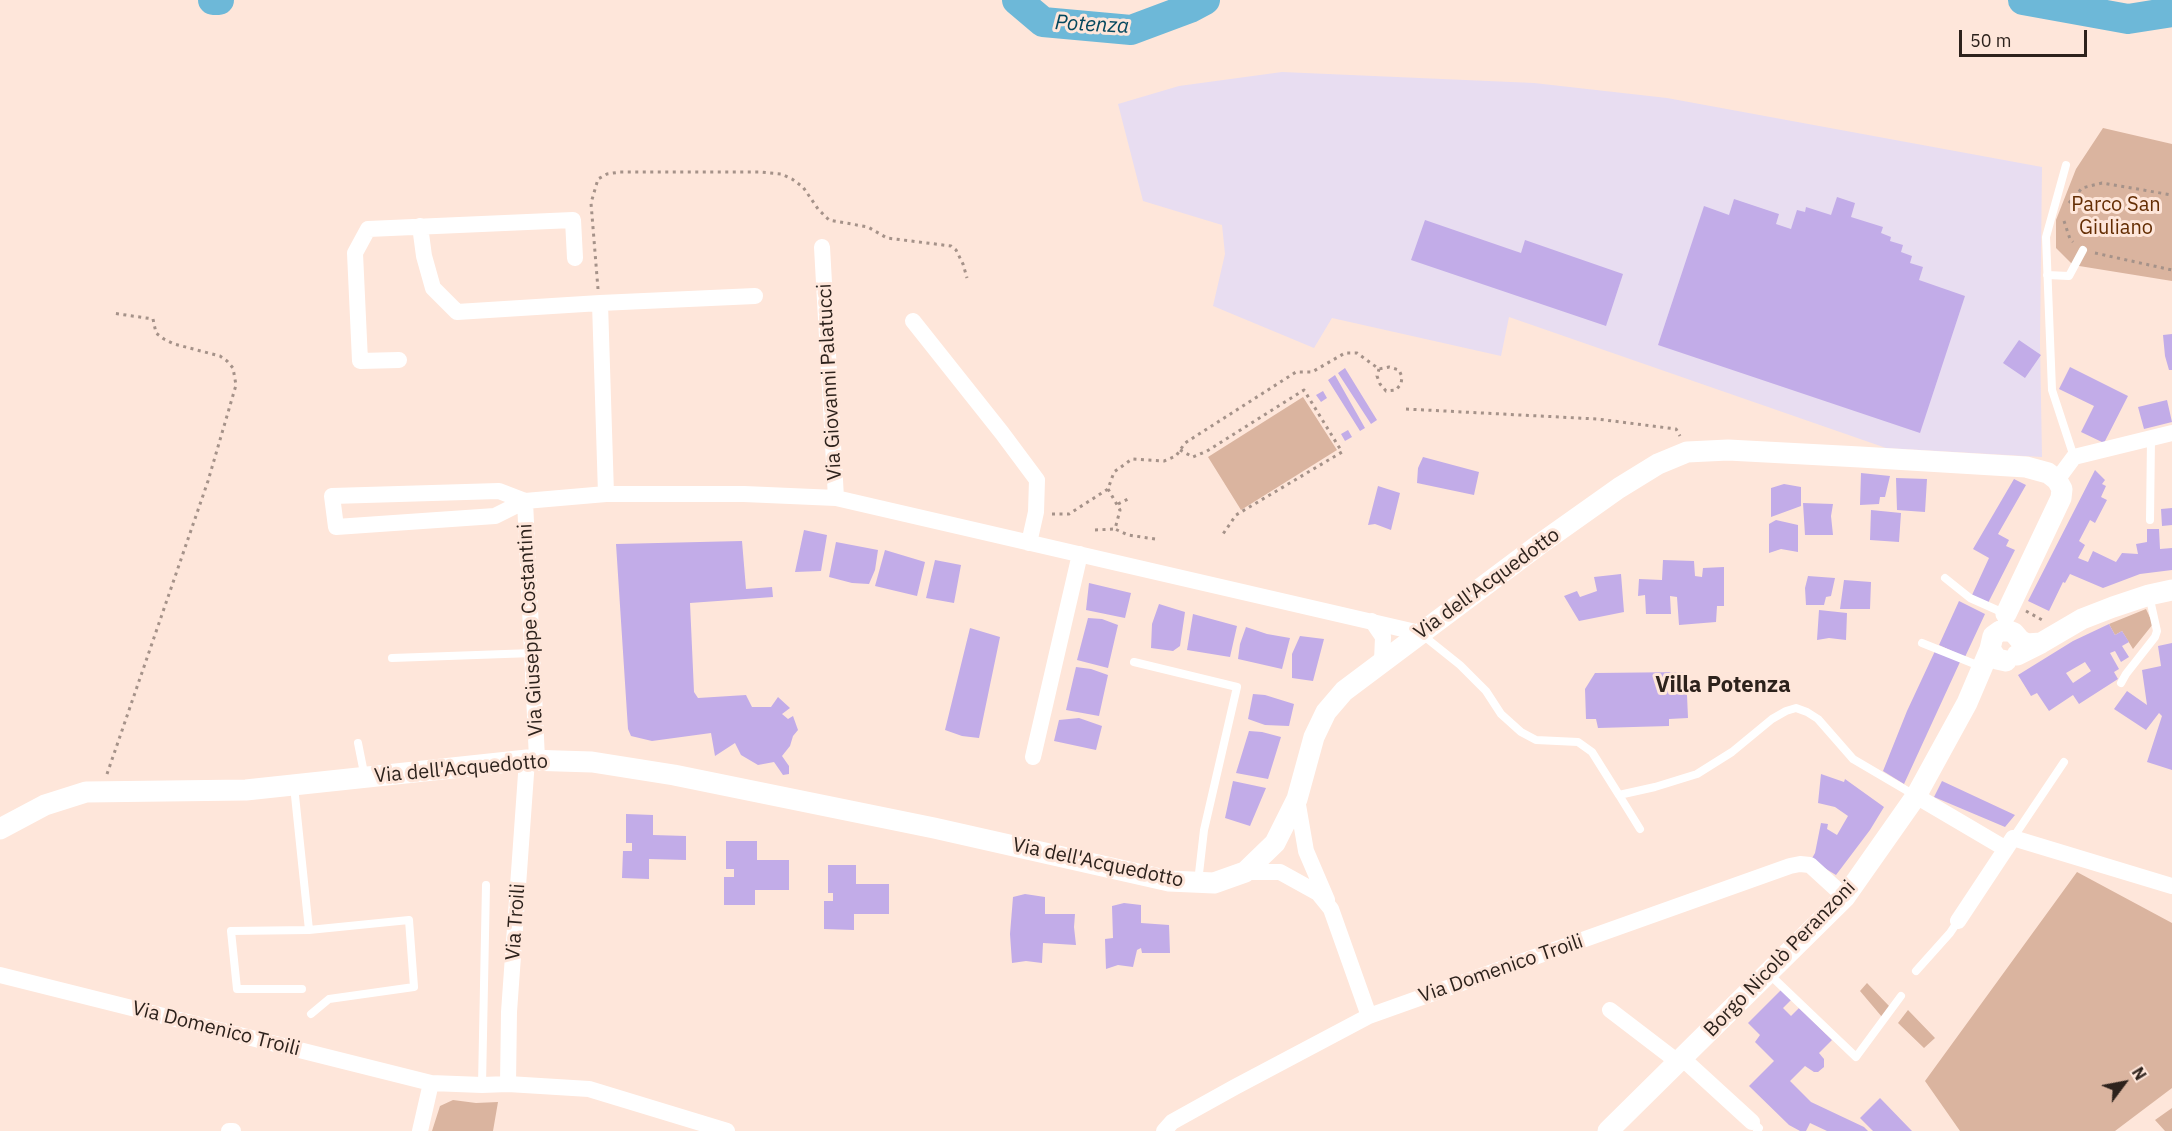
<!DOCTYPE html>
<meta charset="utf-8">
<style>
body{margin:0}
#map{position:relative;width:2172px;height:1131px;overflow:hidden;background:#fee6da;font-family:"IBM Plex Sans",sans-serif}
canvas{display:block}
.north{position:absolute;left:2094px;top:1053px;width:60px;height:60px;-webkit-text-stroke:4px #fee6da;paint-order:stroke;rotate:58deg;font-size:16px;font-weight:700;line-height:24px;text-align:center;color:#2d221c}
.north::after{content:'';display:block;margin:auto;width:21px;height:27px;background:#2d221c;clip-path:polygon(50% 0,100% 100%,50% 72%,0 100%)}
.scale{position:absolute;left:1959px;top:30px;width:128px;height:27px;box-sizing:border-box;border:3px solid #2d221c;border-top:0;padding-left:8px;font-size:18px;line-height:21px;white-space:nowrap;color:#2d221c;-webkit-text-stroke:4px #fee6da;paint-order:stroke}
</style>
<div id="map">
<canvas width="2172" height="1131"></canvas>
<div class="north">N</div>
<div class="scale">50 m</div>
</div>
<script>
const g = document.querySelector('canvas').getContext('2d');
g.lineJoin = 'round';
function paint(path, color) {
  g.fillStyle = color;
  g.fill(path, 'evenodd');
}
function toPath(rows) {
  const path = new Path2D();
  for (const r of rows) {
    path.moveTo(r[0], r[1]);
    for (let i = 2; i < r.length; i += 2) path.lineTo(r[i], r[i + 1]);
  }
  return path;
}
function trace(path, color, width, dash) {
  g.strokeStyle = color;
  g.lineWidth = width;
  g.lineCap = dash ? 'butt' : 'round';
  g.setLineDash(dash || []);
  g.stroke(path);
}
function label(font, color, halo, rows, align = 'center') {
  g.font = font + ' "IBM Plex Sans",sans-serif';
  g.lineWidth = 6;
  g.setLineDash([]);
  g.textBaseline = 'middle';
  g.strokeStyle = halo;
  g.fillStyle = color;
  for (const [text, x, y, turn = 0] of rows) {
    g.save();
    g.translate(x, y);
    g.rotate((+turn || 0) * Math.PI / 180);
    g.textAlign = isNaN(turn) ? turn : align;
    if (halo) g.strokeText(text, 0, 0);
    g.fillText(text, 0, 0);
    g.restore();
  }
}
const industrial = toPath([
 [1282,72,1534,83,1667,98,2042,167,2040,342,2042,457,1886,448,1509,317,1501,356,1332,318,1314,348,1213,306,1225,254,1222,225,1143,201,1118,104,1179,86]
]);
const green = toPath([
 [2103,128,2172,144,2172,281,2073,265,2056,248,2056,220,2076,169],
 [1303,397,1337,450,1241,510,1208,457],
 [2146,609,2153,624,2133,649,2122,631,2115,635,2109,624],
 [2077,872,2172,923,2172,1088,2115,1131,1960,1131,1925,1081],
 [1867,983,1890,1007,1882,1017,1860,991],
 [1908,1010,1935,1038,1924,1048,1898,1023],
 [453,1100,476,1103,498,1102,493,1131,432,1131,440,1106],
 [2172,1108,2172,1131,2165,1131,2155,1120]
]);
const river = toPath([
 [213,0,219,0],
 [1017,0,1043,22,1131,30,1190,8,1205,0],
 [2023,0,2128,19,2172,12]
]);
const building = toPath([
 [1837,197,1855,203,1851,217,1883,227,1881,233,1891,237,1890,241,1903,245,1901,252,1912,256,1910,263,1923,267,1919,280,1965,296,1920,433,1658,345,1704,206,1729,215,1734,199,1779,214,1776,224,1791,229,1797,210,1805,212,1806,207,1831,215],
 [1425,220,1521,253,1525,240,1623,274,1606,326,1411,260],
 [2172,334,2172,370,2169,370,2165,356,2163,335],
 [2019,340,2041,355,2025,378,2003,363],
 [2070,367,2128,396,2104,443,2081,432,2094,406,2059,389],
 [1345,368,1377,420,1371,424,1338,373],
 [1335,375,1365,428,1360,431,1328,380],
 [1323,391,1327,398,1321,402,1316,395],
 [2167,400,2172,422,2144,429,2138,407],
 [1348,430,1352,437,1345,441,1341,434],
 [1423,457,1479,472,1474,495,1417,483,1418,468],
 [2095,470,2105,480,2102,484,2106,486,2101,497,2107,500,2095,523,2090,520,2079,541,2085,545,2078,558,2088,562,2093,551,2116,562,2122,553,2138,554,2136,544,2147,542,2147,529,2159,529,2160,549,2172,548,2172,570,2140,574,2103,588,2070,574,2065,583,2063,582,2049,611,2028,601],
 [1861,473,1890,476,1885,497,1880,497,1879,504,1860,505],
 [1896,478,1927,479,1925,512,1897,510],
 [2014,479,2026,485,1998,534,2009,540,2006,546,2015,550,1988,603,1972,595,1989,558,1973,549],
 [1784,484,1801,487,1801,506,1771,517,1771,488],
 [1378,486,1400,493,1391,530,1375,524,1368,525],
 [1803,503,1833,504,1831,516,1833,535,1805,535],
 [2172,508,2172,525,2162,526,2161,509],
 [1871,510,1901,513,1899,542,1870,540],
 [1776,520,1798,525,1798,552,1781,549,1769,553,1769,524],
 [804,530,827,535,821,571,795,572],
 [742,541,746,589,772,587,773,597,690,603,694,692,698,698,746,695,752,707,771,707,778,697,790,708,782,714,788,719,793,716,798,730,793,736,790,746,782,756,789,766,789,774,783,775,774,762,758,765,741,755,735,743,715,756,711,733,652,741,631,736,628,729,616,544],
 [836,542,878,550,875,570,869,584,852,583,829,577],
 [885,550,925,562,917,596,875,586],
 [935,560,961,565,954,603,926,598],
 [1663,560,1694,561,1695,576,1702,577,1703,568,1724,567,1724,606,1717,606,1716,622,1679,625,1677,597,1670,596,1671,614,1646,614,1645,595,1638,596,1639,579,1662,580],
 [1621,574,1624,612,1579,621,1564,596,1577,591,1580,597,1597,591,1594,577],
 [1808,576,1835,578,1831,596,1826,597,1824,605,1806,605,1805,588],
 [1844,580,1871,582,1870,609,1840,609],
 [1089,583,1131,593,1125,618,1086,610],
 [1959,601,1985,614,1965,657,1939,645],
 [1159,604,1185,612,1180,646,1173,651,1151,648,1152,624],
 [1819,610,1847,613,1846,640,1829,638,1817,640],
 [1193,614,1237,626,1230,657,1187,650],
 [1088,618,1102,619,1118,625,1108,668,1077,660],
 [2109,624,2115,635,2122,631,2129,642,2122,646,2129,657,2121,662,2115,651,2110,653,2119,669,2114,672,2118,679,2079,704,2073,695,2049,711,2037,693,2031,696,2018,675,2073,641],
 [2085,662,2091,671,2073,683,2066,673],
 [1246,627,1267,634,1290,638,1282,669,1238,659,1240,644],
 [970,628,1000,637,979,738,962,736,945,730],
 [1300,636,1324,639,1313,681,1292,678,1292,654],
 [2172,643,2172,770,2147,762,2162,716,2159,713,2146,730,2114,709,2127,691,2147,705,2142,670,2161,666,2158,646],
 [1935,651,1960,662,1904,784,1883,771,1907,711],
 [1076,667,1091,669,1108,675,1099,716,1066,710],
 [1686,672,1688,718,1669,719,1669,726,1598,728,1596,719,1586,719,1585,689,1595,673],
 [1253,694,1265,695,1294,704,1289,726,1265,725,1248,719],
 [1079,718,1102,726,1096,750,1054,741,1059,720],
 [1249,731,1262,732,1281,737,1268,779,1236,773],
 [1821,774,1844,782,1845,779,1884,807,1870,830,1836,875,1811,860,1815,853,1821,823,1828,824,1827,829,1837,835,1848,816,1835,807,1818,803],
 [1233,781,1266,788,1250,826,1225,818],
 [1942,781,2015,815,2005,827,1934,797],
 [626,814,653,815,653,835,686,836,686,860,649,859,649,879,622,878,623,851,632,851,632,843,626,843],
 [726,841,757,841,757,860,789,860,789,890,755,890,755,905,724,905,724,877,734,877,734,869,726,869],
 [828,865,856,865,856,884,889,884,889,914,854,914,854,930,824,929,824,901,833,901,833,893,828,893],
 [1025,894,1045,897,1045,914,1075,914,1074,927,1076,945,1043,943,1042,963,1026,961,1012,963,1010,934,1013,897],
 [1124,903,1141,905,1141,923,1169,925,1170,953,1142,953,1141,948,1137,950,1133,967,1118,965,1106,969,1105,939,1113,938,1112,906],
 [1782,989,1792,999,1783,1008,1791,1016,1799,1008,1832,1040,1819,1053,1824,1059,1824,1067,1818,1072,1814,1072,1805,1066,1790,1081,1811,1102,1864,1127,1868,1131,1827,1131,1810,1123,1806,1131,1800,1131,1789,1125,1749,1086,1774,1061,1755,1042,1760,1035,1748,1023],
 [1880,1098,1912,1131,1873,1131,1860,1118]
]);
const path = toPath([
 [2069,203,2082,188,2102,183,2172,195],
 [2064,221,2070,239,2073,242],
 [2095,253,2172,270],
 [598,289,591,203,598,179,607,174,620,172,761,172,781,174,792,179,803,187,818,209,829,220,868,227,887,238,951,246,956,250,963,264,967,278],
 [1406,409,1597,419,1676,429,1680,436],
 [1180,450,1193,457,1207,451,1304,390,1342,452,1236,515,1223,534],
 [1108,489,1120,510,1115,529,1128,535,1155,539],
 [1118,504,1130,498],
 [1052,514,1069,514,1108,489,1114,472,1132,459,1164,461,1176,456,1185,443,1296,372,1312,372,1345,353,1357,353,1379,369,1389,367,1399,370,1402,377,1401,384,1396,390,1386,391,1380,384,1377,376,1379,369],
 [1095,530,1115,529],
 [2026,611,2044,621],
 [107,774,208,481,236,385,233,368,227,361,220,356,174,344,164,339,156,333,153,319,112,313]
]);
const service = toPath([
 [2066,165,2046,237,2052,390,2074,457],
 [2047,275,2069,276,2083,250],
 [2150,520,2151,438],
 [1945,578,1970,598,2006,614],
 [1420,633,1460,665,1486,691,1501,714,1521,732,1536,740,1578,742,1592,752,1619,795,1655,787,1697,774,1732,752,1772,719,1786,711,1796,708,1807,712,1818,719,1853,759,1916,796],
 [1922,643,1982,667],
 [392,658,533,653],
 [1134,662,1237,687,1204,830,1198,882],
 [2121,683,2126,674,2155,637,2157,631,2149,595],
 [358,743,365,778],
 [294,786,309,930,409,920,414,987,329,999,311,1014],
 [1619,795,1640,829],
 [2013,838,2064,762],
 [1916,971,1950,933,1958,921],
 [1768,973,1856,1057,1901,996],
 [302,989,237,989,231,931,309,930],
 [482,1085,486,885],
 [1752,1122,1759,1128,1757,1131]
]);
const minor = toPath([
 [420,226,424,256,433,288,457,312,600,303,755,296],
 [822,247,836,498],
 [600,303,606,494],
 [913,321,1002,433,1037,480,1036,512,1029,543],
 [399,360,360,361,355,253,368,229,573,220,575,258],
 [2057,480,2074,457,2172,433],
 [499,491,525,501,495,516,336,527,332,496,499,491],
 [1372,621,1383,637,1382,661],
 [1033,757,1080,554],
 [537,759,525,501,606,494,744,494,836,498,1420,633],
 [1916,796,2006,849],
 [1297,799,1306,851,1327,900],
 [1245,872,1280,872,1318,893,1331,909,1369,1016],
 [1958,921,2013,838,2172,886],
 [0,975,431,1083,482,1085,508,1084,589,1089,727,1131],
 [1610,1010,1678,1062],
 [1682,1058,1752,1122],
 [508,1084,509,1012,527,760],
 [229,1131,233,1131],
 [420,1131,431,1083],
 [1164,1131,1172,1122,1235,1087,1369,1016,1790,866,1800,864,1810,865,1845,897]
]);
const tertiary = toPath([
 [2041,643,2082,619,2113,607,2149,595,2172,590],
 [2006,661,1997,659,1990,649,1993,636,2000,631,2009,631,2014,633,2020,640,2027,644,2041,643,2017,655],
 [0,829,45,805,86,792,246,790,527,760,592,762,674,775,934,828,1169,881,1214,883,1245,872,1275,843,1297,799,1314,737,1326,712,1344,691,1540,544,1619,488,1658,464,1687,452,1728,450,1860,457,2026,467,2048,473,2057,480,2062,489,2061,498,2006,614],
 [1608,1131,1845,897,1916,796,1967,703,1990,649]
]);
const parkNames = [
 ["Parco San",2116,205],
 ["Giuliano",2116,228]
];
const streetNames = [
 ["Via Giovanni Palatucci",830,382,-93],
 ["Via dell'Acquedotto",1487,584,-36],
 ["Via Giuseppe Costantini",531,630,-93],
 ["Via dell'Acquedotto",461,769,-5],
 ["Via dell'Acquedotto",1098,863,12],
 ["Via Troili",516,922,-86],
 ["Borgo Nicolò Peranzoni",1780,959,-46],
 ["Via Domenico Troili",1501,969,-19],
 ["Via Domenico Troili",216,1029,14]
];
const waterNames = [
 ["Potenza",1092,25,3]
];
const quarterNames = [
 ["Villa Potenza",1723,686]
];
paint(industrial, '#e8ddf1');
paint(green, '#dab49f');
trace(river, '#6db8d8', 30);
paint(building, '#c2ace8');
trace(path, '#a59289', 3, [3, 4.5]);
trace(service, '#fff', 8);
trace(minor, '#fff', 16);
trace(tertiary, '#fff', 21);
label('20px', '#642d03', '#fee6da', parkNames);
label('20px', '#2d221c', '#fee6da', streetNames);
label('italic 21px', '#05485e', '#fee6da', waterNames);
label('bold 22px', '#2d221c', '#fee6da', quarterNames);
</script>
